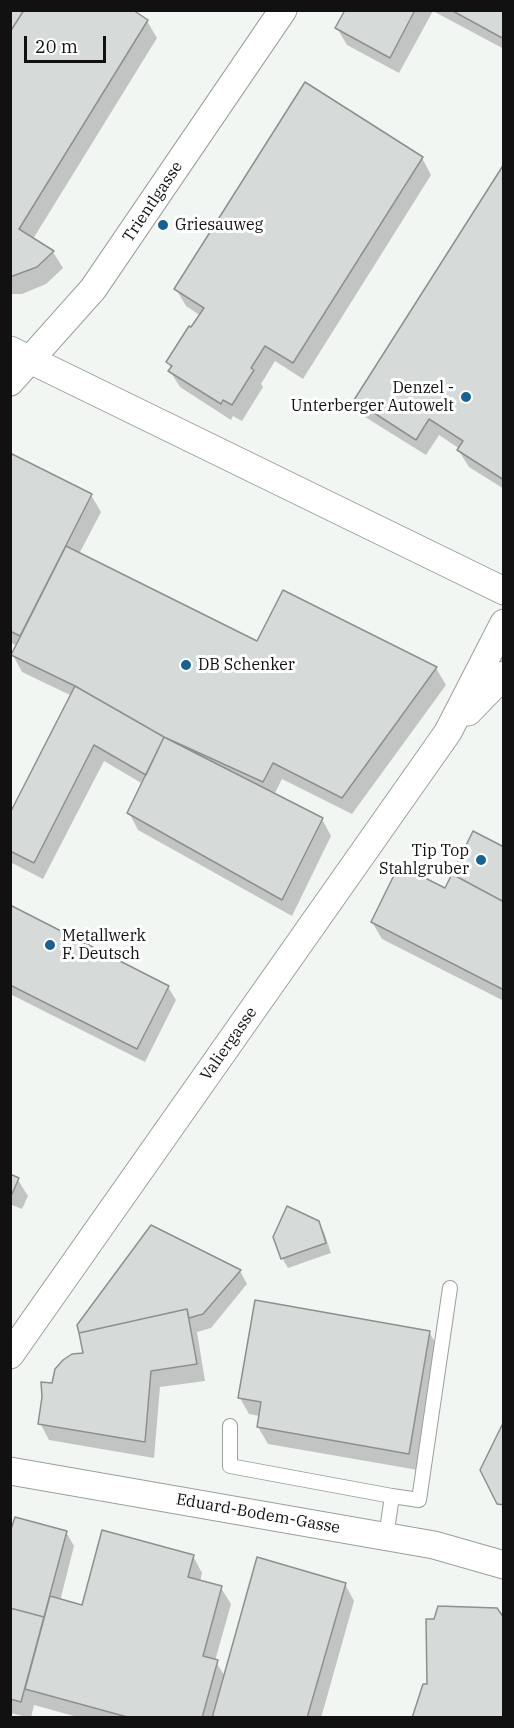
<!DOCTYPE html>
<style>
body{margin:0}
#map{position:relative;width:514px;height:1728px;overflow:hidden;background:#f2f6f3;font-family:"IBM Plex Serif",serif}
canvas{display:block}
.frame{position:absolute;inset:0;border:12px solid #101110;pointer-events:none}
.scale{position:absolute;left:24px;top:36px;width:82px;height:27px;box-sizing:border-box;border:3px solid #101110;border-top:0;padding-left:8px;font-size:18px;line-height:21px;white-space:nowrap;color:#101110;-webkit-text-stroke:4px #fff;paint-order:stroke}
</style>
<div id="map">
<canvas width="514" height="1728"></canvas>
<div class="frame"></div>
<div class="scale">20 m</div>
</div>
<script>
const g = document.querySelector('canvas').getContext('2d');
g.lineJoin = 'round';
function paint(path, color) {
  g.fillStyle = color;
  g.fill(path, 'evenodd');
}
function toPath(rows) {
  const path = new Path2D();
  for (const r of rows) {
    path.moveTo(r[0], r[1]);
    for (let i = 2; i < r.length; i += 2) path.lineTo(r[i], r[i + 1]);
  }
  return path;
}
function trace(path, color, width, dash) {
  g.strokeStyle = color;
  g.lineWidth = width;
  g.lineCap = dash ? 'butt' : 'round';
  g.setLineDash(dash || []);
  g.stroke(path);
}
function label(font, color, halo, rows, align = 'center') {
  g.font = font + ' "IBM Plex Serif",serif';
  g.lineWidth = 6;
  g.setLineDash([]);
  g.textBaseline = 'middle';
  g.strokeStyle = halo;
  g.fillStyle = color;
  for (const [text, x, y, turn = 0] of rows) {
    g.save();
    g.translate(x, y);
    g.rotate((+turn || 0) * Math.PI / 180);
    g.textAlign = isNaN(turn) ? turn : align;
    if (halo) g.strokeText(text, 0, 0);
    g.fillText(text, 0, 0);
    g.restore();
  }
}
const shadow = toPath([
 [10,10,147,21,157,38,33,239,53,252,63,268,46,284,22,294,10,294],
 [347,10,504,10,504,49,433,11,399,73,347,45,337,28],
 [422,158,431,175,303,379,275,361,261,384,263,387,242,421,233,416,231,420,180,387,170,371,171,369,168,362,201,316,186,306,176,289],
 [504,167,504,489,469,467,459,451,460,449,439,435,426,455,365,417,356,400],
 [10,455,91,495,101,512,79,554,258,643,283,592,436,668,446,685,352,814,282,779,274,795,322,819,331,836,292,916,138,830,129,813,143,784,104,761,43,879,10,862,10,816,72,696,22,672,13,655,17,646,10,642],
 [504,848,504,1001,382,939,372,922,445,890],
 [10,907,168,987,176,1000,145,1062,10,994],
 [10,1176,18,1180,28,1196,22,1209,12,1205,10,1209],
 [318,1222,324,1232,331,1253,288,1268,282,1258],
 [240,1271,247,1284,211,1328,197,1332,205,1381,160,1387,154,1458,49,1440,40,1423,53,1384],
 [429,1332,439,1349,418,1470,268,1444,258,1427,260,1416,249,1414,240,1398],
 [66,1532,74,1546,60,1601,83,1607,193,1556,202,1573,200,1582,221,1588,231,1604,215,1661,225,1676,345,1584,354,1601,321,1718,81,1718,34,1705,31,1718,10,1713,10,1538]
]);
const building = toPath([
 [10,10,24,10,10,32,10,10],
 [24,10,133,10,148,20,19,229,54,251,37,267,10,277,10,32,24,10],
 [345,10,415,10,390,58,335,28,345,10],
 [451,10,504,10,504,39,451,10],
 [305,82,423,157,293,363,265,346,251,368,254,370,232,405,223,400,221,404,168,371,172,366,166,362,189,326,191,327,204,308,174,289,305,82],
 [504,164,504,480,457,450,463,441,429,419,416,440,354,400,504,164],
 [10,453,92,494,20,636,10,631,10,453],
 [66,546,257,641,283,590,437,667,342,798,273,763,263,782,164,737,75,686,11,655,66,546],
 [75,686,164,737,146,775,94,745,34,863,10,851,10,813,75,686],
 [164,737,323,818,282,900,127,813,164,737],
 [473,831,504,847,504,902,452,874,473,831],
 [399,865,445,888,452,874,504,902,504,990,371,922,399,865],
 [10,905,169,986,137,1049,10,985,10,905],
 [10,1174,19,1178,12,1194,10,1193,10,1174],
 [287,1206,319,1221,326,1243,281,1259,273,1237,287,1206],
 [151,1225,241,1270,203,1314,189,1318,187,1309,79,1333,77,1325,151,1225],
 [255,1300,430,1331,409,1454,257,1427,261,1402,238,1398,255,1300],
 [187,1309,197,1364,151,1371,145,1442,38,1424,42,1397,41,1382,52,1383,55,1369,63,1360,72,1354,83,1353,79,1333,187,1309],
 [504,1421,504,1505,497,1504,480,1470,504,1421],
 [15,1517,67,1531,44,1617,10,1608,10,1532,15,1517],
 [102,1530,194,1555,188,1577,222,1586,203,1656,218,1660,202,1718,131,1718,25,1689,50,1596,82,1605,102,1530],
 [257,1557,346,1583,307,1718,212,1718,257,1557],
 [438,1606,497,1608,504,1618,504,1718,412,1718,423,1684,427,1684,426,1619,434,1619,438,1606],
 [10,1608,44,1617,21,1702,10,1699,10,1608]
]);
const lane = toPath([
 [230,1426,230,1466,392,1496,386,1537],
 [392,1496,419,1500,450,1288]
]);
const street = toPath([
 [10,350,504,591],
 [10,382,93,289,283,10],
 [468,712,504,675],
 [10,1355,448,732,504,623],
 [10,1471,434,1545,504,1565]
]);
const markers = [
 [163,225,6,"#156396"],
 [466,397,6,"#156396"],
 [186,665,6,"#156396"],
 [481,860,6,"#156396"],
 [50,945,6,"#156396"]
];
const streetNames = [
 ["Trientlgasse",153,202,-56],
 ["Valiergasse",229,1044,-55],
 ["Eduard-Bodem-Gasse",258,1514,10]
];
const poiNames = [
 ["Griesauweg",175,225],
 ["Denzel -",454,388,"right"],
 ["Unterberger Autowelt",454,406,"right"],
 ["DB Schenker",198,665],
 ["Tip Top",469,851,"right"],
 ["Stahlgruber",469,869,"right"],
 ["Metallwerk",62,936],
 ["F. Deutsch",62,954]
];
paint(shadow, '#0003');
paint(building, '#d6dad8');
trace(building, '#8d908f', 1.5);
trace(lane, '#9c9f9c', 16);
trace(street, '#9c9f9c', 29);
trace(lane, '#fff', 14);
trace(street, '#fff', 27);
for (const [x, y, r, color] of markers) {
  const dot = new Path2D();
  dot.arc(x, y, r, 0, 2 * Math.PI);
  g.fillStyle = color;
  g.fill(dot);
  trace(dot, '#fff', 2);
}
label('16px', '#101110', '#fff', streetNames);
label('16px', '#101110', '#fff', poiNames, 'left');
</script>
